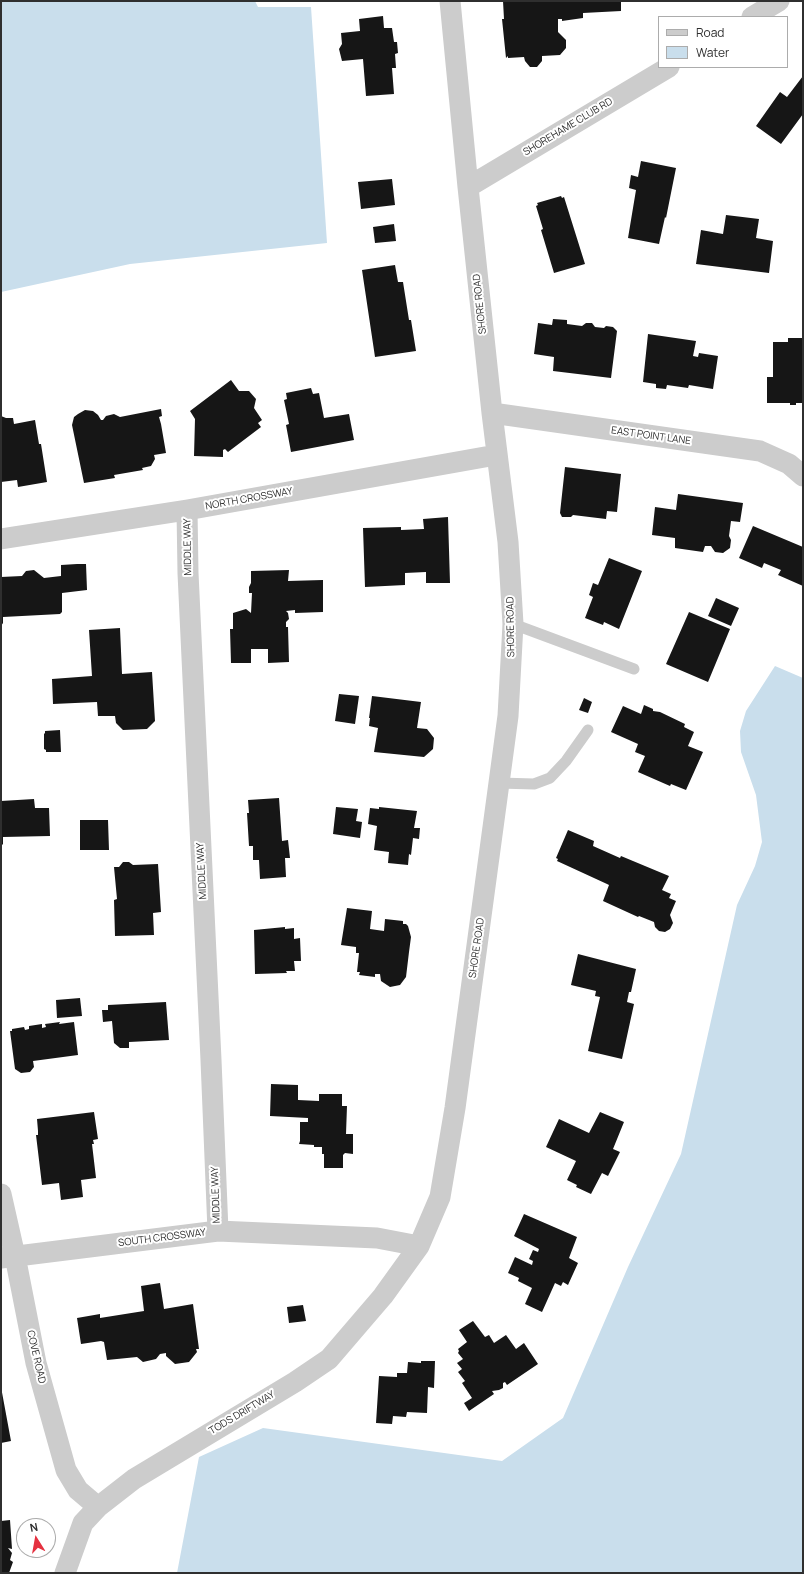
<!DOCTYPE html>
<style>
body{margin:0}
#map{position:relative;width:804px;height:1574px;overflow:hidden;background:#fff;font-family:Manrope,sans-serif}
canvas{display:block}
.frame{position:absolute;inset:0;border:2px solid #2f2f2f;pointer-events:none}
.legend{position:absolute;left:658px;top:16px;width:130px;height:52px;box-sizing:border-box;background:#fff;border:1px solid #acacac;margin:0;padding:5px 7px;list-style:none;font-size:12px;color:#2f2f2f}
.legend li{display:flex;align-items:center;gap:8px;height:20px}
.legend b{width:20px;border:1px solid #acacac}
.north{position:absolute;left:16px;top:1518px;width:40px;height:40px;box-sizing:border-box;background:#fff;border:1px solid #acacac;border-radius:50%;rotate:349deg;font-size:11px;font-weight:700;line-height:16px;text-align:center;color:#2f2f2f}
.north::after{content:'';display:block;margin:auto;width:14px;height:18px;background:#e53140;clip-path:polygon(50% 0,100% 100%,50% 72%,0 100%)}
</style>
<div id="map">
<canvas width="804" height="1574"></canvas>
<div class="frame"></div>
<ul class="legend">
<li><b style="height:5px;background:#ccc"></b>Road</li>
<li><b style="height:11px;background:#c9deec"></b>Water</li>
</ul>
<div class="north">N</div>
</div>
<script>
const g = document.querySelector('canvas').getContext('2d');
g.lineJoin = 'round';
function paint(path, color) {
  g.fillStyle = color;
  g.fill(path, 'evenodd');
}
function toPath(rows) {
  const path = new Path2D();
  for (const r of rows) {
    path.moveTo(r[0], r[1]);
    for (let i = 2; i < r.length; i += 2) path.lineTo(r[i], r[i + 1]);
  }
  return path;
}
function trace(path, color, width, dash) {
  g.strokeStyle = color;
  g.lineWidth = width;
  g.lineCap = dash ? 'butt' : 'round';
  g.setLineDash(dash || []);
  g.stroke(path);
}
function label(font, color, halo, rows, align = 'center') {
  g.font = font + ' Manrope,sans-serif';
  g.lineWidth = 4;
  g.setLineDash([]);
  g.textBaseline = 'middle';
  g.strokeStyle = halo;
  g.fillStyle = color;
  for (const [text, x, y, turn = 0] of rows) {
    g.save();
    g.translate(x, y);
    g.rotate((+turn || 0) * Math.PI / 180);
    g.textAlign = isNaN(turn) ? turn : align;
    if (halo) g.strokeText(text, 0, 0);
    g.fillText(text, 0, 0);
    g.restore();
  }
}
const water = toPath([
 [1,1,255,1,258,7,311,7,327,243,130,264,1,292],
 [775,666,803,678,803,1573,177,1573,199,1457,263,1428,502,1461,563,1418,628,1267,681,1154,737,905,755,866,762,842,756,795,741,752,740,731,746,711]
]);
const building = toPath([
 [503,1,621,1,621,11,583,13,583,18,562,21,562,19,558,19,558,32,566,40,566,48,560,55,542,56,542,61,537,67,530,67,525,61,524,57,508,58,508,56,506,58,502,19,504,19],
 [383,16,384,28,392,28,394,42,397,42,398,53,395,54,396,68,392,68,394,94,366,96,363,59,342,61,339,49,342,44,341,33,360,31,359,19],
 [803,76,803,114,781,144,756,126,780,92,787,97],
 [641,161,676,168,666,218,665,217,659,244,628,238,636,190,629,188,631,175,638,177],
 [392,179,395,205,361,209,358,182],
 [561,196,562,198,564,197,585,264,554,273,541,230,543,229,536,206,538,205,537,203],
 [726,215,759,219,756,238,773,241,769,273,696,264,701,230,723,234],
 [394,224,396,241,375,243,373,227],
 [395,265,398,282,403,282,409,320,411,320,416,351,375,357,362,270],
 [553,319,567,320,567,324,582,326,586,323,592,323,595,327,604,328,606,326,613,327,617,331,611,378,553,371,554,357,534,354,538,323,552,325],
 [648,334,696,341,693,356,698,357,699,353,718,356,713,389,689,385,688,388,667,385,666,389,656,388,656,384,643,382],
 [788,338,803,338,803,403,796,403,796,405,790,405,790,403,767,403,767,377,773,377,773,342,788,342],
 [231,380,239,391,249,391,256,399,254,408,262,420,258,423,261,427,228,452,225,449,223,450,223,457,194,456,195,419,190,411],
 [311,388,313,394,319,393,324,418,349,414,354,440,291,452,286,425,289,424,284,400,287,399,286,393],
 [161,409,162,416,159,417,161,424,166,453,154,455,155,459,151,466,142,468,143,470,114,475,115,478,84,483,72,425,74,417,78,414,85,410,93,411,98,415,101,420,103,420,106,416,114,414,120,417],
 [1,416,6,418,13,418,14,424,35,420,39,444,41,444,47,482,18,487,17,480,1,482],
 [565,467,621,474,617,512,607,511,606,519,573,515,571,517,562,517,560,513],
 [678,494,743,503,740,522,731,521,729,536,731,540,730,548,723,553,715,552,711,546,705,546,703,552,675,548,675,538,652,535,655,507,676,510],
 [448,517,450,583,426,583,426,572,405,573,405,585,365,587,363,528,401,527,401,530,424,529,423,519],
 [753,526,803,547,803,586,778,575,781,570,764,563,762,568,739,558],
 [609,558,642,571,619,629,604,622,603,625,585,618,593,597,589,595,593,583,598,585],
 [77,564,86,564,87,590,62,593,62,612,60,614,3,617,3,623,1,626,1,577,22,576,26,571,34,570,44,578,61,576,61,565],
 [289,570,288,581,323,580,323,612,295,613,295,610,286,611,288,613,289,619,286,622,286,627,288,627,289,662,268,663,268,649,251,649,251,663,231,663,230,629,233,629,233,613,246,609,251,613,252,593,249,593,249,587,251,583,251,571],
 [716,598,739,608,731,626,708,616],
 [689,612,730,629,708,682,666,664],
 [120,628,122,674,152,672,155,721,147,729,123,730,116,723,115,716,98,716,97,702,53,704,52,679,92,676,89,630],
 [339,694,359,696,355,724,335,721],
 [372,696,421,702,417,728,427,729,434,738,433,749,424,757,374,752,378,728,369,726,370,718,369,718],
 [584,698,592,702,588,713,579,710],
 [644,705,653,709,653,711,660,712,685,724,684,727,694,732,688,746,703,752,686,790,671,784,670,786,638,772,645,756,635,752,638,744,611,732,623,706,641,714],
 [60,730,61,752,46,752,46,750,44,749,44,734,45,733,45,731],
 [279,798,282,841,288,840,290,858,285,858,286,877,260,879,259,860,253,860,253,846,249,846,247,813,249,813,248,800],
 [34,799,35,808,49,808,50,836,3,837,3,844,1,846,1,801],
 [336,807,358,809,356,821,362,822,360,838,333,834],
 [379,807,417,811,414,828,420,828,419,839,413,838,411,855,409,854,408,865,388,863,389,852,374,850,377,826,368,824,370,808,379,809],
 [80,820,108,820,109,850,80,850],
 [568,830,594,841,593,846,620,858,621,856,669,876,662,890,671,894,669,898,676,901,670,915,673,923,670,929,665,932,659,931,655,927,654,922,639,916,638,917,603,901,609,885,607,884,557,861,558,859,556,858],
 [123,862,129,862,133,865,158,864,161,912,153,913,154,935,115,936,114,900,117,899,114,867,119,867],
 [347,908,372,911,370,929,384,931,385,919,403,921,403,924,406,924,408,926,411,937,409,952,406,977,400,985,390,987,381,981,380,974,375,974,375,977,359,975,360,972,357,972,359,953,356,953,356,947,341,945],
 [285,927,285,929,294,928,294,939,300,938,301,961,294,961,295,971,286,971,287,973,255,974,254,930],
 [578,954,636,969,631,992,629,992,627,1002,634,1004,622,1059,588,1051,600,997,595,996,596,991,571,985],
 [80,998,82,1016,57,1018,56,1000],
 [166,1002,169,1040,129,1042,129,1048,120,1048,114,1043,112,1021,103,1022,102,1010,108,1010,108,1005],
 [60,1022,59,1024,74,1022,78,1055,33,1061,34,1067,30,1072,21,1073,15,1069,10,1031,12,1031,12,1029,24,1027,25,1030,29,1029,29,1026,42,1024,42,1028,46,1027,45,1024],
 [271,1084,298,1085,298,1100,319,1101,319,1094,342,1094,342,1106,347,1106,346,1134,353,1134,353,1154,345,1153,343,1155,343,1168,324,1168,324,1154,322,1154,322,1147,314,1147,314,1145,299,1144,300,1141,300,1122,308,1122,308,1118,270,1116],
 [94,1112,98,1139,93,1140,94,1144,92,1144,96,1178,81,1180,83,1197,61,1200,59,1183,42,1185,36,1135,38,1135,38,1131,37,1119],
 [600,1112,624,1122,613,1149,620,1152,608,1176,602,1173,591,1194,576,1187,577,1185,567,1180,576,1161,546,1147,559,1119,589,1133],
 [524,1214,577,1237,569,1258,578,1263,568,1285,563,1282,561,1286,555,1283,542,1312,525,1304,532,1288,518,1281,519,1278,508,1273,515,1257,532,1265,533,1261,529,1259,533,1250,538,1252,539,1249,514,1236],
 [160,1283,164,1309,193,1304,199,1349,196,1349,197,1352,189,1362,175,1364,166,1356,166,1353,160,1354,156,1359,143,1362,137,1357,107,1360,104,1342,101,1341,81,1344,77,1318,100,1314,100,1318,144,1311,141,1286],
 [303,1305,306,1321,289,1323,287,1307],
 [473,1321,485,1337,489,1335,494,1343,506,1335,516,1349,524,1343,538,1364,507,1385,505,1382,503,1383,503,1388,499,1390,492,1391,494,1394,469,1411,464,1403,472,1398,462,1383,465,1381,458,1372,462,1369,457,1363,463,1359,458,1353,459,1351,458,1349,467,1342,459,1330],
 [421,1361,435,1361,434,1388,428,1387,427,1413,407,1412,406,1417,393,1416,392,1424,376,1423,379,1376,397,1377,397,1373,407,1373,408,1362,421,1363],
 [1,1387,11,1441,1,1443],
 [10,1520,12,1549,8,1548,12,1553,10,1560,13,1562,9,1573,1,1573,1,1521]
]);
const service = toPath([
 [513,624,634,669],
 [499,783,534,784,550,778,566,761,588,730]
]);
const minor = toPath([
 [752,17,779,1],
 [468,187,669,67],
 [492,413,760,451,789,464,803,476],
 [187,510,188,573,211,1060,218,1231],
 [1,539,187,510,496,455],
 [1,1194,15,1256,36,1363,66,1470,78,1490,98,1507],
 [1,1258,218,1231,377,1238,419,1246],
 [65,1573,83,1523,98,1507,134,1479,295,1382,329,1359,383,1296,419,1246,440,1197,455,1108,499,783,508,716,513,624,508,542,492,413,468,187,450,1]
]);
const streetNames = [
 ["SHOREHAME CLUB RD",568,127,-31],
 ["SHORE ROAD",480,304,-96],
 ["EAST POINT LANE",651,436,8],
 ["NORTH CROSSWAY",249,499,-10],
 ["MIDDLE WAY",188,547,-91],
 ["SHORE ROAD",511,627,-91],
 ["MIDDLE WAY",202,871,-93],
 ["SHORE ROAD",477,948,-82],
 ["MIDDLE WAY",216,1195,-92],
 ["SOUTH CROSSWAY",162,1238,-7],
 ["COVE ROAD",36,1357,77],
 ["TODS DRIFTWAY",242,1413,-31]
];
paint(water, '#c9deec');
paint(building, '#161616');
trace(service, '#ccc', 11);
trace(minor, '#ccc', 21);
label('10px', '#2f2f2f', '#fff', streetNames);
</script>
